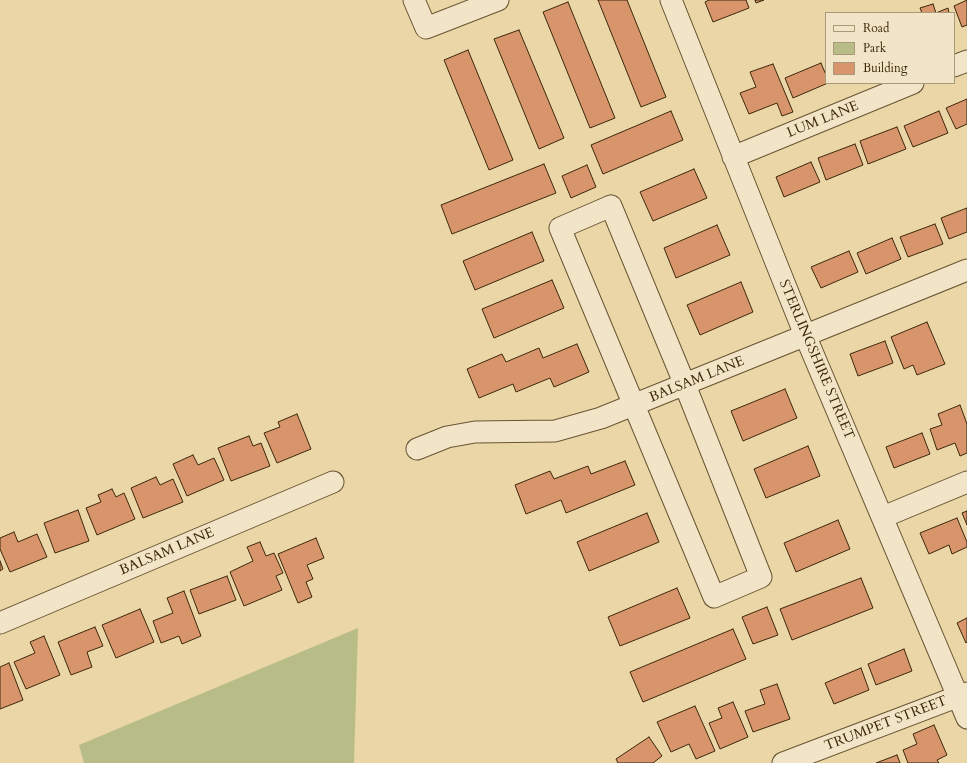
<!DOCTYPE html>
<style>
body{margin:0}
#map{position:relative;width:967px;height:763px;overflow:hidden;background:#ebd6a8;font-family:Cardo,serif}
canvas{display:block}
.legend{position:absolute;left:825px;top:12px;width:130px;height:72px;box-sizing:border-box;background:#f2e4c6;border:1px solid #a9997b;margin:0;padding:5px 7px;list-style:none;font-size:12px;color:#3b280b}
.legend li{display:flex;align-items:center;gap:8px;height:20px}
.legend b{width:20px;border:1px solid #a9997b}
</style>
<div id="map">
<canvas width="967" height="763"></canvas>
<ul class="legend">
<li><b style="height:5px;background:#f2e4c6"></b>Road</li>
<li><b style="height:11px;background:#b8bd87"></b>Park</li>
<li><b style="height:11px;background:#d8946a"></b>Building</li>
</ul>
</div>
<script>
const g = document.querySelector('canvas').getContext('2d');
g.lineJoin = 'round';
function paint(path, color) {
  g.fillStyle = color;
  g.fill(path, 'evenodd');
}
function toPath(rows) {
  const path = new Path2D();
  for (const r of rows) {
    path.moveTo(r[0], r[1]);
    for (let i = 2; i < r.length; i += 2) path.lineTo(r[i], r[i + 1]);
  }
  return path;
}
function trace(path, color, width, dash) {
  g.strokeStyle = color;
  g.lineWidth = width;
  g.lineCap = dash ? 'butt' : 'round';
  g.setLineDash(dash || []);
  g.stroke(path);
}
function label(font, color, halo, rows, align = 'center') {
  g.font = font + ' Cardo,serif';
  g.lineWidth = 4;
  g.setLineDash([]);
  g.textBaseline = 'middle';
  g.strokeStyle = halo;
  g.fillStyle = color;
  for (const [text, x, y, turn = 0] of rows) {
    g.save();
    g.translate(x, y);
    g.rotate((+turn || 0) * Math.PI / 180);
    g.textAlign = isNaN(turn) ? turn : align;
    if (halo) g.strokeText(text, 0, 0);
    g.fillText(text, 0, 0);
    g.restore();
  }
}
const green = toPath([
 [358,628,354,763,84,763,79,745]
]);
const building = toPath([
 [598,0,627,0,666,97,641,107,598,0],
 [709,0,746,0,749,8,713,22,705,2,709,0],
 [755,0,764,0,756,3,755,0],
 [967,0,967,25,962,27,954,6,967,0],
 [568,2,615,118,590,128,543,12,568,2],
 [933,4,936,13,948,8,949,13,922,13,920,8,933,4],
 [519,30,564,138,539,149,494,39,519,30],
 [468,50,513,160,489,170,444,60,468,50],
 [821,63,826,75,826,83,828,83,793,98,785,78,821,63],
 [773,64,793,112,782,116,777,103,749,114,740,93,756,87,750,72,773,64],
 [967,99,967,124,956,129,946,108,967,99],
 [671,111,683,140,603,174,591,145,671,111],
 [939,111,948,133,913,147,904,126,939,111],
 [897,127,906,149,868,164,860,141,897,127],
 [855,144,863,165,826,180,818,158,855,144],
 [811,162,820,182,784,197,776,177,811,162],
 [544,164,556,193,452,234,441,205,544,164],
 [587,165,596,187,571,198,562,176,587,165],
 [694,169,707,198,653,221,640,192,694,169],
 [967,208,967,232,949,239,941,218,967,208],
 [935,224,943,244,908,257,900,237,935,224],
 [717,225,730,255,676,278,664,248,717,225],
 [532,232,544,261,475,290,463,261,532,232],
 [892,238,901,259,866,274,857,253,892,238],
 [849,251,858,272,821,288,811,267,849,251],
 [552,280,564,308,494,338,482,309,552,280],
 [741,282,753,312,700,335,687,305,741,282],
 [927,322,945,364,917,375,913,365,904,369,891,337,927,322],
 [885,341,893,363,858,376,850,354,885,341],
 [577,344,589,372,554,387,550,378,516,392,513,384,479,398,467,369,502,354,506,362,539,348,543,358,577,344],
 [785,389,797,418,743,441,731,411,785,389],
 [960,405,967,424,967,453,960,456,955,443,937,450,930,429,942,425,938,414,960,405],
 [297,414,311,449,277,463,264,433,280,427,278,422,297,414],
 [922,433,930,454,894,468,886,447,922,433],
 [249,436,253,446,261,443,270,466,231,481,218,448,249,436],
 [808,446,820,476,766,498,754,469,808,446],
 [193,455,198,465,214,458,224,480,187,496,173,464,193,455],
 [625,461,635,485,566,513,561,500,526,514,515,485,550,471,554,479,588,466,591,474,625,461],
 [156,477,160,485,173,479,183,502,143,518,131,488,156,477],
 [112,489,116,497,124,493,135,519,97,535,86,508,101,502,98,495,112,489],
 [78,510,89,541,55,553,44,523,78,510],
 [967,511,967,525,962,513,967,511],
 [647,513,659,542,589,571,577,542,647,513],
 [957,518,967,542,967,547,952,554,949,545,929,554,920,533,957,518],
 [838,520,850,549,796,572,784,543,838,520],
 [14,532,18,542,37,534,47,557,10,572,0,549,0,538,14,532],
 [316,538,324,558,307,565,313,579,306,582,312,597,298,603,278,554,316,538],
 [260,542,266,556,274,553,283,573,276,576,282,590,244,606,230,572,253,561,247,547,260,542],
 [0,561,3,569,0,571,0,561],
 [227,576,236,600,199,614,190,590,227,576],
 [861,578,873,608,792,640,780,609,861,578],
 [677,588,690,618,620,646,608,617,677,588],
 [184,591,201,636,182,644,179,636,161,643,153,621,173,613,167,598,184,591],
 [767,607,778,635,753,644,742,617,767,607],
 [140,609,154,642,116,658,102,625,140,609],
 [967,618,967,642,966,643,957,623,967,618],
 [95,627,103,646,87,652,92,667,71,675,58,642,95,627],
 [733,629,746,659,643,702,630,672,733,629],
 [44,636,60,675,26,689,14,662,35,653,30,642,44,636],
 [904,649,912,671,876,685,868,664,904,649],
 [9,663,23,700,0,709,0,667,9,663],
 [861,668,869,690,834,704,825,683,861,668],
 [777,684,790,719,753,732,745,711,765,704,760,690,777,684],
 [733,702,748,737,720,749,709,723,722,718,718,708,733,702],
 [695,706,715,751,696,759,689,744,671,752,657,722,695,706],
 [934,725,947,755,937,760,939,763,908,763,903,750,917,744,913,734,934,725],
 [649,737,662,756,653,763,618,763,616,759,649,737],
 [897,755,900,763,876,763,897,755]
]);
const minor = toPath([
 [414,0,426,28,498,0],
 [671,0,805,335,967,718],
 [954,66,967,61],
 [733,157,913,83],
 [611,206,685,385,761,577,714,597,560,228,611,206],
 [417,449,447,437,475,432,555,431,601,418,967,270],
 [883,517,967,482],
 [0,623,333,482],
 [783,763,967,693]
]);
const streetNames = [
 ["LUM LANE",823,120,-22],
 ["STERLINGSHIRE STREET",816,360,67],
 ["BALSAM LANE",697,380,-22],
 ["BALSAM LANE",167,552,-23],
 ["TRUMPET STREET",886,724,-21]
];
paint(green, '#b8bd87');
paint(building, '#d8946a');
trace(building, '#3b280b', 1);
trace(minor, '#675432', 23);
trace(minor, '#f2e4c6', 21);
label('14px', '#3b280b', '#f2e4c6', streetNames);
</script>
